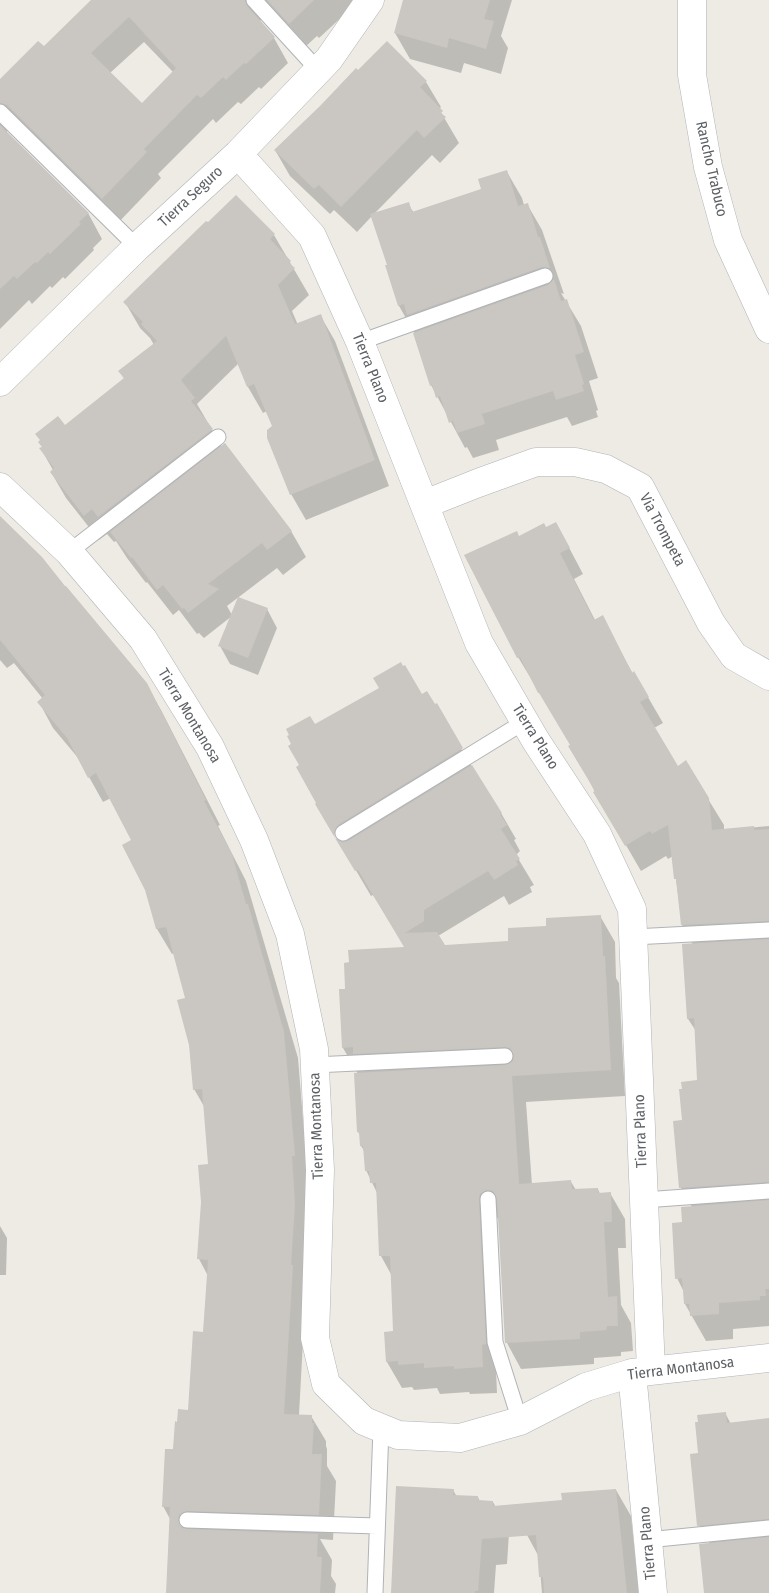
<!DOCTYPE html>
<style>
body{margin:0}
canvas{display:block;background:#eeebe5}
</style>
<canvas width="769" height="1593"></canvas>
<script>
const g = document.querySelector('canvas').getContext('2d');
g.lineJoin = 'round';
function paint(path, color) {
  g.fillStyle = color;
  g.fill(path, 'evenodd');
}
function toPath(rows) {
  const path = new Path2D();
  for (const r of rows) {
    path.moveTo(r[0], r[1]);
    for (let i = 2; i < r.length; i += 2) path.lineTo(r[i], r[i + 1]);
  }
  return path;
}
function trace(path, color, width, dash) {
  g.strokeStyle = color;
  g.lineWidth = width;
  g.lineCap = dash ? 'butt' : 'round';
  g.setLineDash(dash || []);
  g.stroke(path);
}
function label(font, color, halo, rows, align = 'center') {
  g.font = font + ' "Fira Sans Condensed",sans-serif';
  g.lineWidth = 4.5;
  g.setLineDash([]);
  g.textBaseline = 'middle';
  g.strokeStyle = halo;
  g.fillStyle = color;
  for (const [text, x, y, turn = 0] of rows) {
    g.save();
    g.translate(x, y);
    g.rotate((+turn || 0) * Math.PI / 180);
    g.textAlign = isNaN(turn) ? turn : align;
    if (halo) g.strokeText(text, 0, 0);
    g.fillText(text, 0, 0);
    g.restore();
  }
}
const shadow = toPath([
 [98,0,357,0,358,2,319,38,317,36,304,48,262,19,260,21,274,38,288,63,261,89,259,87,241,104,238,102,216,123,213,119,158,174,161,178,117,224,13,128,7,131,7,133,88,213,102,239,93,248,94,250,65,279,63,277,52,288,50,286,32,304,29,300,0,329,0,87],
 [144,42,173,72,142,105,110,73],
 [404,0,512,0,501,36,508,48,501,74,464,63,461,73,410,59,395,33],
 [426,82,441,107,439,109,459,143,440,163,432,155,374,214,408,204,414,213,483,190,507,172,522,198,524,205,527,204,542,230,564,294,561,293,581,326,598,378,589,381,598,410,596,411,598,417,572,426,567,417,496,440,499,450,473,458,467,447,465,448,431,385,415,334,399,306,387,266,389,266,372,216,357,232,334,210,330,214,290,176,275,150],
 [274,235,309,295,292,311,298,325,320,315,335,341,389,486,306,520,291,494,273,426,267,411,263,413,248,387,238,364,197,404,222,447,291,531,306,557,283,575,277,568,227,606,232,615,267,609,277,628,258,675,230,664,220,646,232,616,204,638,199,633,197,634,179,610,173,615,147,582,146,583,127,558,116,541,114,542,107,534,99,540,66,498,51,472,53,470,41,449,65,426,125,380,120,372,154,345,150,338,140,328,125,302],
 [0,518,146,684,161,710,220,825,218,826,246,881,298,1058,308,1181,306,1182,309,1231,299,1415,311,1416,326,1441,326,1446,327,1449,327,1466,336,1481,333,1540,320,1539,332,1560,331,1576,336,1584,335,1593,168,1593,170,1519,163,1506,178,1423,189,1411,204,1333,208,1276,199,1259,202,1202,210,1165,205,1108,194,1089,187,998,174,953,172,954,157,929,133,841,111,798,103,802,79,759,53,728,39,702,43,699,14,663,7,668,0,660],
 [556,523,583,574,574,579,595,620,602,617,633,674,634,673,663,723,654,728,677,767,708,799,724,825,724,830,769,826,769,1326,733,1329,733,1339,706,1341,685,1304,684,1292,677,1278,684,1223,692,1207,681,1188,684,1121,698,1081,696,1031,688,1019,693,945,682,925,673,856,668,859,666,856,641,871,595,792,571,745,518,657,519,537,546,529],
 [422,696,434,706,436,705,473,769,501,813,516,839,514,840,520,851,516,855,534,885,530,887,532,892,509,905,504,896,438,936,444,946,510,943,547,928,600,916,615,942,616,978,619,983,625,1096,526,1102,532,1185,571,1182,576,1190,598,1189,600,1194,610,1193,625,1219,626,1248,618,1248,621,1305,631,1323,633,1351,621,1352,621,1356,594,1358,594,1364,521,1369,507,1343,500,1217,494,1220,500,1370,496,1370,497,1393,470,1394,469,1392,440,1394,437,1388,414,1390,412,1387,402,1388,387,1362,394,1332,392,1276,381,1256,378,1195,366,1170,365,1152,361,1146,361,1136,358,1132,355,1074,358,1074,343,1048,347,990,406,948,373,895,371,896,317,804,300,765,315,726],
 [0,1195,0,1226,7,1238,6,1275,0,1275],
 [725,1413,731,1424,769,1419,769,1593,706,1593,710,1544,699,1525,700,1454],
 [453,1490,457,1497,478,1497,480,1502,493,1502,507,1528,509,1533,507,1564,496,1565,494,1593,392,1593],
 [616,1490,631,1516,639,1593,542,1593,539,1557,527,1535,563,1501]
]);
const building = toPath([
 [91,0,245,0,247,6,275,37,246,64,244,63,226,80,223,77,201,98,197,95,144,149,147,152,102,199,7,105,0,103,0,79,38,41,44,46],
 [129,17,176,68,142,103,91,53],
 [267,0,314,0,289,24],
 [403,0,490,0,484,19,494,21,486,49,449,38,447,48,394,33],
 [387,41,427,81,420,87,443,111,441,113,446,117,424,138,417,130,341,207,319,185,314,189,274,150,320,106,356,68,358,70],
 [0,125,89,213,79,222,81,224,50,254,48,252,37,263,35,262,17,279,14,276,0,289],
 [507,170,518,206,528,203,538,237,540,237,550,268,542,267,407,315,404,304,398,306,385,265,387,265,370,214,409,202,412,212,481,189,478,179],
 [236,195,275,234,270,239,291,261,289,263,295,268,278,285,295,324,321,314,375,460,290,495,267,438,267,430,272,426,254,384,247,387,226,336,181,380,195,398,191,401,213,429,98,517,92,509,84,516,50,472,54,468,39,448,42,447,38,442,40,440,35,434,58,416,65,425,124,378,118,371,157,341,141,324,143,322,123,302,206,221,208,222],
 [554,279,561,301,567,299,584,352,575,355,584,384,582,385,584,391,556,400,553,391,482,414,485,424,457,433,453,421,449,423,440,396,436,398,432,385,430,386,413,333,548,285],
 [225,443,292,531,267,550,262,543,208,584,219,589,188,613,184,608,182,609,163,585,157,590,132,557,131,558,110,532],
 [0,516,42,557,65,586,66,586,147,683,206,800,204,801,232,854,246,904,248,904,284,1032,295,1156,292,1156,295,1204,291,1265,293,1265,284,1414,312,1415,312,1423,314,1423,312,1454,322,1454,319,1515,187,1511,179,1515,178,1520,182,1528,187,1529,318,1534,317,1557,322,1557,320,1593,166,1593,170,1507,162,1507,165,1449,173,1449,175,1421,177,1422,178,1409,188,1410,193,1331,203,1332,208,1260,197,1259,201,1202,198,1165,208,1164,202,1089,193,1090,189,1045,177,1000,185,998,166,927,156,929,145,890,122,845,131,840,96,773,88,778,67,738,37,702,45,695,0,640],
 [556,522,570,548,560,553,594,620,603,615,632,673,634,671,649,697,640,702,678,766,686,760,709,798,712,830,754,826,754,830,769,829,769,921,681,925,676,879,674,879,668,825,652,834,650,831,625,846,593,792,595,791,568,746,570,745,539,693,538,693,520,657,517,658,464,555,517,531,519,536,544,523,546,527],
 [238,597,268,608,248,658,218,646],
 [401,662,403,666,405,665,422,694,427,691,435,704,437,703,463,748,338,825,334,833,335,838,315,804,316,803,296,767,299,765,288,746,291,744,287,736,289,735,286,729,310,716,315,724,379,688,373,678],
 [472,765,502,813,500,814,507,825,501,829,520,859,516,861,518,865,494,880,488,871,424,910,424,921,405,933,437,932,445,945,508,941,508,928,546,926,546,918,601,915,603,956,605,956,611,1070,512,1076,519,1184,571,1180,572,1189,598,1188,598,1193,611,1192,612,1222,604,1222,608,1297,617,1296,618,1326,607,1326,606,1330,580,1332,580,1339,505,1343,497,1199,493,1191,487,1190,480,1194,479,1199,486,1344,482,1345,483,1367,454,1369,454,1366,424,1368,424,1363,398,1365,398,1361,386,1362,384,1332,393,1331,390,1256,379,1256,376,1183,370,1183,369,1171,365,1171,363,1146,360,1146,359,1132,357,1132,354,1073,505,1065,513,1061,514,1055,510,1048,505,1047,353,1054,353,1047,342,1048,339,989,345,989,344,963,349,962,348,950,404,947,358,870,355,871,335,838,343,842,348,841],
 [769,939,769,1182,679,1188,673,1121,682,1120,679,1089,682,1089,681,1082,697,1080,694,1018,687,1019,682,944],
 [769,1200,769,1289,765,1289,766,1296,760,1296,760,1300,719,1303,719,1314,690,1316,689,1304,684,1304,682,1278,675,1279,672,1223,682,1222,681,1207],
 [726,1412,727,1423,769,1418,769,1519,697,1526,690,1454,698,1453,695,1422,698,1422,697,1415],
 [396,1486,454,1489,453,1495,478,1496,478,1500,493,1501,493,1506,562,1500,561,1493,616,1489,627,1593,544,1593,543,1577,539,1577,536,1535,482,1539,478,1591,475,1591,475,1593,391,1593],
 [769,1537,769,1593,704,1593,699,1544]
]);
const service = toPath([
 [254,0,318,70],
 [0,112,137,247],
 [360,342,545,276],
 [69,552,218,437],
 [343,833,524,722],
 [633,937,769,930],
 [314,1065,505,1056],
 [488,1199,495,1342,520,1421],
 [644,1200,769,1191],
 [187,1520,377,1526],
 [647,1540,769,1528],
 [375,1593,381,1428]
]);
const minor = toPath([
 [692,0,692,75,708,167,728,240,769,329],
 [238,154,312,236,360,342,479,643,536,741,597,834,632,909,651,1371],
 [0,382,137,247,238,154,329,59,370,0],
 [0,487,69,552,143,639,210,747,254,840,290,934,314,1049,320,1170,315,1338,326,1384,364,1421,398,1435,460,1438,520,1421,586,1387,632,1373,769,1358],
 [425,504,478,483,536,462,575,462,606,469,640,487,711,623,734,656,769,676],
 [632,1373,653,1593]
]);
const streetNames = [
 ["Rancho Trabuco",711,169,77],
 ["Tierra Seguro",191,197,-43],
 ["Tierra Plano",370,368,68],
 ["Via Trompeta",662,530,62],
 ["Tierra Montanosa",189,716,59],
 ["Tierra Plano",535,737,58],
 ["Tierra Montanosa",317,1126,-92],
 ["Tierra Plano",641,1131,-92],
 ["Tierra Montanosa",681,1369,-7],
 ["Tierra Plano",648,1543,-95]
];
paint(shadow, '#0003');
paint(building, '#cac6c1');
trace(service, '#b0b3b7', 17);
trace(minor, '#b0b3b7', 29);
trace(service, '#fff', 15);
trace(minor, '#fff', 28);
label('15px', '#5d6165', '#fff', streetNames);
</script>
